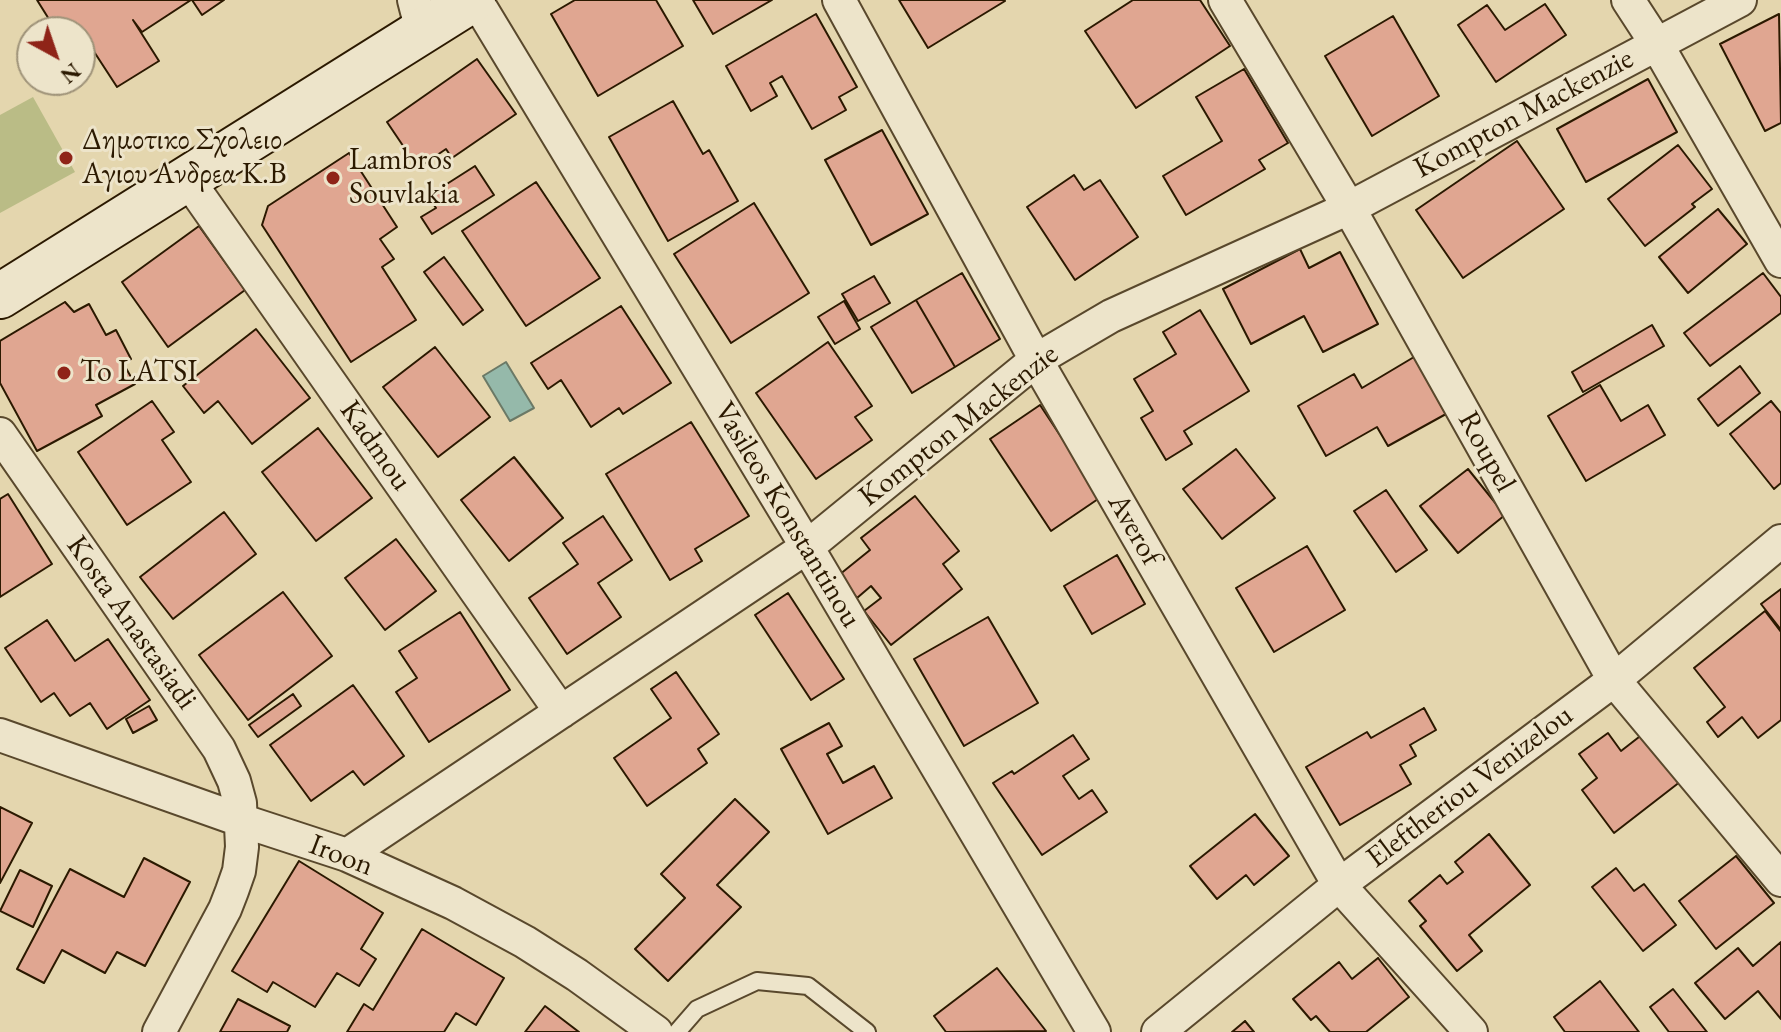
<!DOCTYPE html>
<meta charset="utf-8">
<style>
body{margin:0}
#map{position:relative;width:1781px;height:1032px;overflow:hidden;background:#e4d6ae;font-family:"EB Garamond",serif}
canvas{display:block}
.north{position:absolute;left:16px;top:16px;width:80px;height:80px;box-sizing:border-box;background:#ede4ca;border:2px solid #9f9379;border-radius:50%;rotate:140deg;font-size:22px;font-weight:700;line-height:32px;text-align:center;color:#2b1900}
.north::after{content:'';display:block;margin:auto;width:28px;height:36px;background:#8f2418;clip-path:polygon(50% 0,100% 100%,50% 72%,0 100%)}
</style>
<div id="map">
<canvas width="1781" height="1032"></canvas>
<div class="north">N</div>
</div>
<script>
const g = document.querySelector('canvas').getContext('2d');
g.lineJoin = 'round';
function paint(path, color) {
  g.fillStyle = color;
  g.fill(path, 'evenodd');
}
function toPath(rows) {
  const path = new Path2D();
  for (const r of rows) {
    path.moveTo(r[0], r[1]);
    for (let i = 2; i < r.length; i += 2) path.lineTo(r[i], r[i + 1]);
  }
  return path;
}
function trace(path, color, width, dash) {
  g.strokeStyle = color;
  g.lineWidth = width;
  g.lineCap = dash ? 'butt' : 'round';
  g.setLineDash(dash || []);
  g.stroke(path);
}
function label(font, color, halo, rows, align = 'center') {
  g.font = font + ' "EB Garamond",serif';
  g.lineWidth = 6;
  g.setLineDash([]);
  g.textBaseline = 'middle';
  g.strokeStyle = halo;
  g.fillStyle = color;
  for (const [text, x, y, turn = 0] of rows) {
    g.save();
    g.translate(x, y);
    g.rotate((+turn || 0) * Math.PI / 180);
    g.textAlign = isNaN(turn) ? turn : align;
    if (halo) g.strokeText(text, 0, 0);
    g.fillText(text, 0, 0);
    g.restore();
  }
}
const green = toPath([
 [33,97,75,172,0,213,0,115]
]);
const water = toPath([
 [506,362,534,408,510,421,483,376,506,362]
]);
const building = toPath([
 [37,0,191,0,142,32,133,20,159,61,117,87,91,47,80,54,80,32,57,32,37,0],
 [192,0,224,0,202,15,192,0],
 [575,0,656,0,683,46,598,96,551,14,575,0],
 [693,0,772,0,713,34,693,0],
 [899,0,1004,0,1005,1,928,48,899,0],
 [1133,0,1200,0,1230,46,1136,108,1085,31,1133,0],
 [1545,4,1566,35,1496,82,1458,25,1487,5,1505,30,1545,4],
 [816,14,857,87,839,97,846,110,812,129,782,76,770,83,777,96,751,111,726,66,816,14],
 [1779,14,1781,123,1765,131,1720,44,1779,14],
 [1393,16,1439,96,1372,136,1325,56,1393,16],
 [477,59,516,114,452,158,446,149,418,168,387,122,477,59],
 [1244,69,1288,143,1259,160,1265,169,1186,215,1163,176,1222,141,1196,97,1244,69],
 [1648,79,1677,132,1586,182,1557,129,1648,79],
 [673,101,703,154,709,150,738,201,668,241,609,137,673,101],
 [882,130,928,214,871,245,825,160,882,130],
 [1517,141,1564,209,1463,278,1416,210,1517,141],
 [1678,145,1712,189,1692,204,1695,207,1645,246,1608,199,1678,145],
 [349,153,397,227,380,239,394,259,382,267,416,320,351,362,262,225,268,206,349,153],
 [475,166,494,195,432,234,421,217,436,208,428,196,475,166],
 [1074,175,1084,190,1100,180,1138,237,1075,280,1027,207,1074,175],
 [536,182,600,278,526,326,462,231,536,182],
 [754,203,809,293,731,343,674,254,754,203],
 [1718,209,1747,244,1688,293,1659,257,1718,209],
 [199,226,245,290,168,347,122,282,199,226],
 [1300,249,1309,268,1340,252,1378,324,1323,352,1304,316,1251,344,1223,289,1300,249],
 [444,257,483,310,463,325,424,272,444,257],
 [962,273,1000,339,955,367,916,300,962,273],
 [1763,273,1781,297,1781,313,1710,366,1684,333,1763,273],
 [874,276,890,303,858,321,842,294,874,276],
 [916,300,955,367,912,393,871,327,916,300],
 [844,301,860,329,835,344,818,317,844,301],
 [65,302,74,312,89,304,106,335,116,330,131,359,123,363,135,384,96,405,102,416,37,451,0,383,0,341,65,302],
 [621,306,671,383,623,414,619,408,591,427,561,380,548,389,531,363,621,306],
 [1200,310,1249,391,1184,431,1192,444,1166,460,1141,418,1153,411,1134,379,1176,354,1163,332,1200,310],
 [1652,325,1664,346,1583,392,1572,372,1652,325],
 [256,329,310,398,252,444,218,401,204,413,183,386,256,329],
 [828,342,872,406,855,417,872,440,816,479,756,393,828,342],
 [435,347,490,417,438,457,383,387,435,347],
 [1414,357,1446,414,1388,446,1377,427,1326,456,1298,406,1354,374,1362,388,1414,357],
 [1740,366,1760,393,1718,426,1698,399,1740,366],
 [1600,385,1621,421,1648,405,1665,435,1586,481,1548,416,1600,385],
 [152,401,174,432,162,440,191,482,127,525,78,452,152,401],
 [1771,401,1781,413,1781,483,1774,489,1730,434,1771,401],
 [1040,405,1101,497,1051,531,990,439,1040,405],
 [691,422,749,516,695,549,702,561,670,580,606,474,691,422],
 [318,428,372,498,316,541,262,472,318,428],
 [1236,449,1275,498,1222,539,1183,489,1236,449],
 [514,457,563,518,509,561,461,500,514,457],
 [1468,469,1505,515,1458,553,1420,506,1468,469],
 [1386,490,1427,550,1396,572,1354,511,1386,490],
 [8,494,52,564,0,597,0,499,8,494],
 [915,496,959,551,943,564,962,589,891,645,864,611,881,598,871,586,857,598,839,575,870,550,861,538,915,496],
 [224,512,256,554,173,619,140,577,224,512],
 [603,516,632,560,598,583,621,617,567,654,529,598,578,564,563,543,603,516],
 [396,539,436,591,385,630,345,578,396,539],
 [1307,546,1345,610,1274,652,1236,588,1307,546],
 [1117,555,1145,604,1092,634,1064,586,1117,555],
 [1781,589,1781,630,1761,604,1781,589],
 [283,592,332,656,248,720,199,655,283,592],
 [788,593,844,679,811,700,755,615,788,593],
 [1765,611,1781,632,1781,720,1758,738,1742,717,1718,737,1707,722,1725,707,1694,668,1765,611],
 [460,612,510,690,429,742,396,692,417,678,399,651,460,612],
 [988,617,1038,703,964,746,914,659,988,617],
 [47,620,75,661,108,639,150,700,107,729,90,703,70,716,54,693,41,702,5,648,47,620],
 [676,672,719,734,698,749,707,763,647,806,614,758,671,718,651,689,676,672],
 [353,685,404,756,364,785,353,771,311,801,270,745,353,685],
 [293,694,301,706,258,737,249,725,293,694],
 [149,706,157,720,133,733,126,719,149,706],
 [1424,708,1436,730,1410,745,1416,756,1400,765,1411,784,1340,825,1306,767,1367,732,1371,738,1424,708],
 [829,723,842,746,827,754,843,783,874,766,892,798,828,834,781,749,829,723],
 [1648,730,1685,778,1614,833,1582,790,1597,778,1579,754,1608,733,1621,751,1648,730],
 [1073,735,1089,759,1063,776,1079,799,1092,790,1107,812,1042,855,993,783,1012,771,1014,774,1073,735],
 [735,799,769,832,717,885,741,907,668,981,635,949,685,898,661,874,735,799],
 [0,807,32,823,0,883,0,807],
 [1255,814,1289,856,1254,885,1246,875,1217,899,1190,866,1255,814],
 [1489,834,1530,885,1469,935,1482,951,1457,971,1420,926,1426,921,1409,901,1440,875,1447,884,1463,872,1455,862,1489,834],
 [1736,856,1774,903,1716,949,1679,901,1736,856],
 [144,858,190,882,145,966,117,952,105,973,62,950,44,983,17,969,70,869,124,897,144,858],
 [299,861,383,913,361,949,376,959,359,986,337,973,315,1007,273,982,267,992,232,971,299,861],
 [1616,868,1634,891,1644,884,1676,925,1643,951,1592,887,1616,868],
 [20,870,52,886,33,927,0,911,20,870],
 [422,929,504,978,476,1025,456,1013,444,1032,347,1032,364,1004,373,1010,422,929],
 [1781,942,1781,1019,1758,991,1725,1019,1695,983,1738,948,1753,966,1781,942],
 [1378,958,1409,997,1366,1032,1330,1032,1316,1016,1311,1020,1293,999,1339,962,1352,979,1378,958],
 [997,968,1046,1031,946,1032,934,1016,997,968],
 [1600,981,1639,1032,1565,1032,1554,1017,1600,981],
 [1673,989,1707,1032,1669,1032,1650,1007,1673,989],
 [238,999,290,1026,287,1032,220,1032,238,999],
 [545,1006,579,1032,525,1032,545,1006],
 [1245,1021,1254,1032,1232,1032,1245,1021]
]);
const service = toPath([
 [677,1032,697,1009,757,981,808,986,867,1032]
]);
const minor = toPath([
 [414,0,422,31],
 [476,0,807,547,1094,1032],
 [839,0,1036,360,1339,885,1471,1032],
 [1225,0,1349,208,1614,680,1781,880],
 [1628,0,1656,43,1781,261],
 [188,180,561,712],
 [0,434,219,749,234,781,240,803,242,847,239,871,232,891,225,909,159,1032],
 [0,735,243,821,347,855,453,903,525,942,577,975,656,1032],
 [347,855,807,547,1036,360,1111,316,1349,208,1740,0],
 [1158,1032,1339,885,1614,680,1781,541]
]);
const secondary = toPath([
 [0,296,472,0]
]);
const markers = [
 [66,158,8,"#8f2418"],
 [333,178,8,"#8f2418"],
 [64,373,8,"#8f2418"]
];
const streetNames = [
 ["Kompton Mackenzie",1524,114,-28],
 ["Kompton Mackenzie",959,426,-38],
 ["Kadmou",375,446,55],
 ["Roupel",1486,452,61],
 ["Vasileos Konstantinou",787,515,59],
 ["Averof",1134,530,60],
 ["Kosta Anastasiadi",131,623,55],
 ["Eleftheriou Venizelou",1470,787,-37],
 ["Iroon",341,856,21]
];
const poiNames = [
 ["Δημοτικο Σχολειο",82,141],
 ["Αγιου Ανδρεα Κ.Β",82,175],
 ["Lambros",349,161],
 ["Souvlakia",349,195],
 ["To LATSI",80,373]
];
paint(green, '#babc86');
paint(water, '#95b9aa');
trace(water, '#6b7966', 2);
paint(building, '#e0a691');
trace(building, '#2b1900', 2);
trace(service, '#59482c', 20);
trace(minor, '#59482c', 36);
trace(secondary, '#2b1900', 48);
trace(service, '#ede4ca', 16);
trace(minor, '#ede4ca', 32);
trace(secondary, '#ede4ca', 44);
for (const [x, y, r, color] of markers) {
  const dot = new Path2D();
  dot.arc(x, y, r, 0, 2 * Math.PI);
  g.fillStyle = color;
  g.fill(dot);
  trace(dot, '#ede4ca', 3);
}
label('30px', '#2b1900', '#ede4ca', streetNames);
label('30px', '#2b1900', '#ede4ca', poiNames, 'left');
</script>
